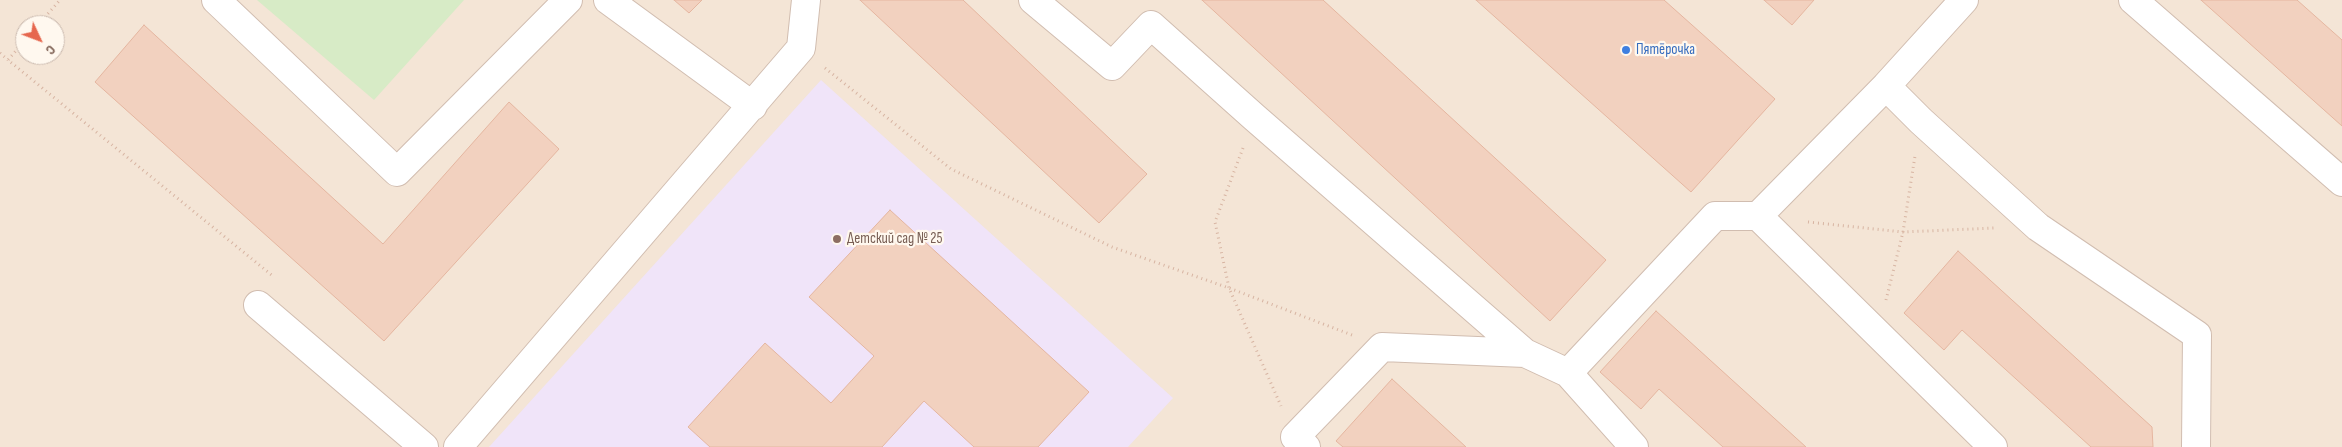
<!DOCTYPE html>
<meta charset="utf-8">
<style>
body{margin:0}
#map{position:relative;width:2342px;height:447px;overflow:hidden;background:#fcf3e8;font-family:"Sofia Sans Condensed",sans-serif}
canvas{display:block}
.north{position:absolute;left:15px;top:15px;width:50px;height:50px;box-sizing:border-box;background:#fff8ef;border:1px solid #c9b8ad;border-radius:50%;rotate:133deg;font-size:14px;font-weight:700;line-height:20px;text-align:center;color:#77584b}
.north::after{content:'';display:block;margin:auto;width:18px;height:22px;background:#e6674e;clip-path:polygon(50% 0,100% 100%,50% 72%,0 100%)}
</style>
<div id="map">
<canvas width="2342" height="447"></canvas>
<div class="north">С</div>
</div>
<script>
const g = document.querySelector('canvas').getContext('2d');
g.lineJoin = 'round';
function paint(path, color) {
  g.fillStyle = color;
  g.fill(path, 'evenodd');
}
function toPath(rows) {
  const path = new Path2D();
  for (const r of rows) {
    path.moveTo(r[0], r[1]);
    for (let i = 2; i < r.length; i += 2) path.lineTo(r[i], r[i + 1]);
  }
  return path;
}
function trace(path, color, width, dash) {
  g.strokeStyle = color;
  g.lineWidth = width;
  g.lineCap = dash ? 'butt' : 'round';
  g.setLineDash(dash || []);
  g.stroke(path);
}
function label(font, color, halo, rows, align = 'center') {
  g.font = font + ' "Sofia Sans Condensed",sans-serif';
  g.lineWidth = 4.5;
  g.setLineDash([]);
  g.textBaseline = 'middle';
  g.strokeStyle = halo;
  g.fillStyle = color;
  for (const [text, x, y, turn = 0] of rows) {
    g.save();
    g.translate(x, y);
    g.rotate((+turn || 0) * Math.PI / 180);
    g.textAlign = isNaN(turn) ? turn : align;
    if (halo) g.strokeText(text, 0, 0);
    g.fillText(text, 0, 0);
    g.restore();
  }
}
const residential = toPath([
 [0,0,2342,0,2342,447,0,447],
 [25,25,55,25,55,55,25,55]
]);
const education = toPath([
 [821,80,1173,398,1128,447,489,447]
]);
const green = toPath([
 [257,0,464,0,374,100]
]);
const building = toPath([
 [674,0,702,0,689,13,674,0],
 [860,0,963,0,1147,174,1099,223,860,0],
 [1202,0,1323,0,1606,260,1550,321,1202,0],
 [1476,0,1664,0,1775,99,1691,192,1476,0],
 [1764,0,1814,0,1792,25,1764,0],
 [2201,0,2297,0,2342,40,2342,126,2201,0],
 [144,25,383,244,509,102,559,149,384,341,95,82,144,25],
 [890,210,1089,392,1038,447,974,447,924,401,882,447,710,447,688,427,765,343,831,403,874,356,809,297,890,210],
 [1958,251,2152,427,2153,447,2091,447,1962,330,1944,350,1904,313,1958,251],
 [1656,311,1806,447,1723,447,1659,389,1641,409,1600,372,1656,311],
 [1392,379,1466,447,1343,447,1336,441,1392,379]
]);
const path = toPath([
 [38,25,60,0],
 [25,40,8,60,274,277],
 [0,53,8,60],
 [825,68,951,169,1112,247,1229,288,1352,335],
 [1243,148,1215,222,1229,288,1281,406],
 [1808,222,1903,232,1994,228],
 [1886,300,1903,232,1915,156]
]);
const minor = toPath([
 [216,0,397,172,568,0],
 [608,0,753,106],
 [1033,0,1112,66,1151,25,1254,117,1525,353,1568,373,1634,447],
 [1964,0,1886,86,1758,216,1993,447],
 [2133,0,2342,182],
 [1886,86,1921,121,2038,227,2197,335,2196,447],
 [258,305,424,447],
 [1568,373,1715,216,1758,216],
 [458,447,801,48,806,0],
 [1306,447,1295,437,1382,347,1525,353]
]);
const markers = [
 [1626,50,5,"#3f7fe0"],
 [837,239,5,"#8d6e63"]
];
const shopNames = [
 ["Пятёрочка",1636,50]
];
const educationNames = [
 ["Детский сад № 25",847,239]
];
paint(residential, '#f4e5d6');
paint(education, '#f0e4f9');
paint(green, '#d7ebc6');
paint(building, '#f2d1bf');
trace(building, '#e5b6a0', 1);
trace(minor, '#d1bdb0', 30);
trace(path, '#d7b4a2', 3, [1, 4]);
trace(minor, '#fff', 28);
for (const [x, y, r, color] of markers) {
  const dot = new Path2D();
  dot.arc(x, y, r, 0, 2 * Math.PI);
  g.fillStyle = color;
  g.fill(dot);
  trace(dot, '#fff8ef', 2);
}
label('15px', '#366cbe', '#fff8ef', shopNames, 'left');
label('15px', '#785e54', '#fff8ef', educationNames, 'left');
</script>
